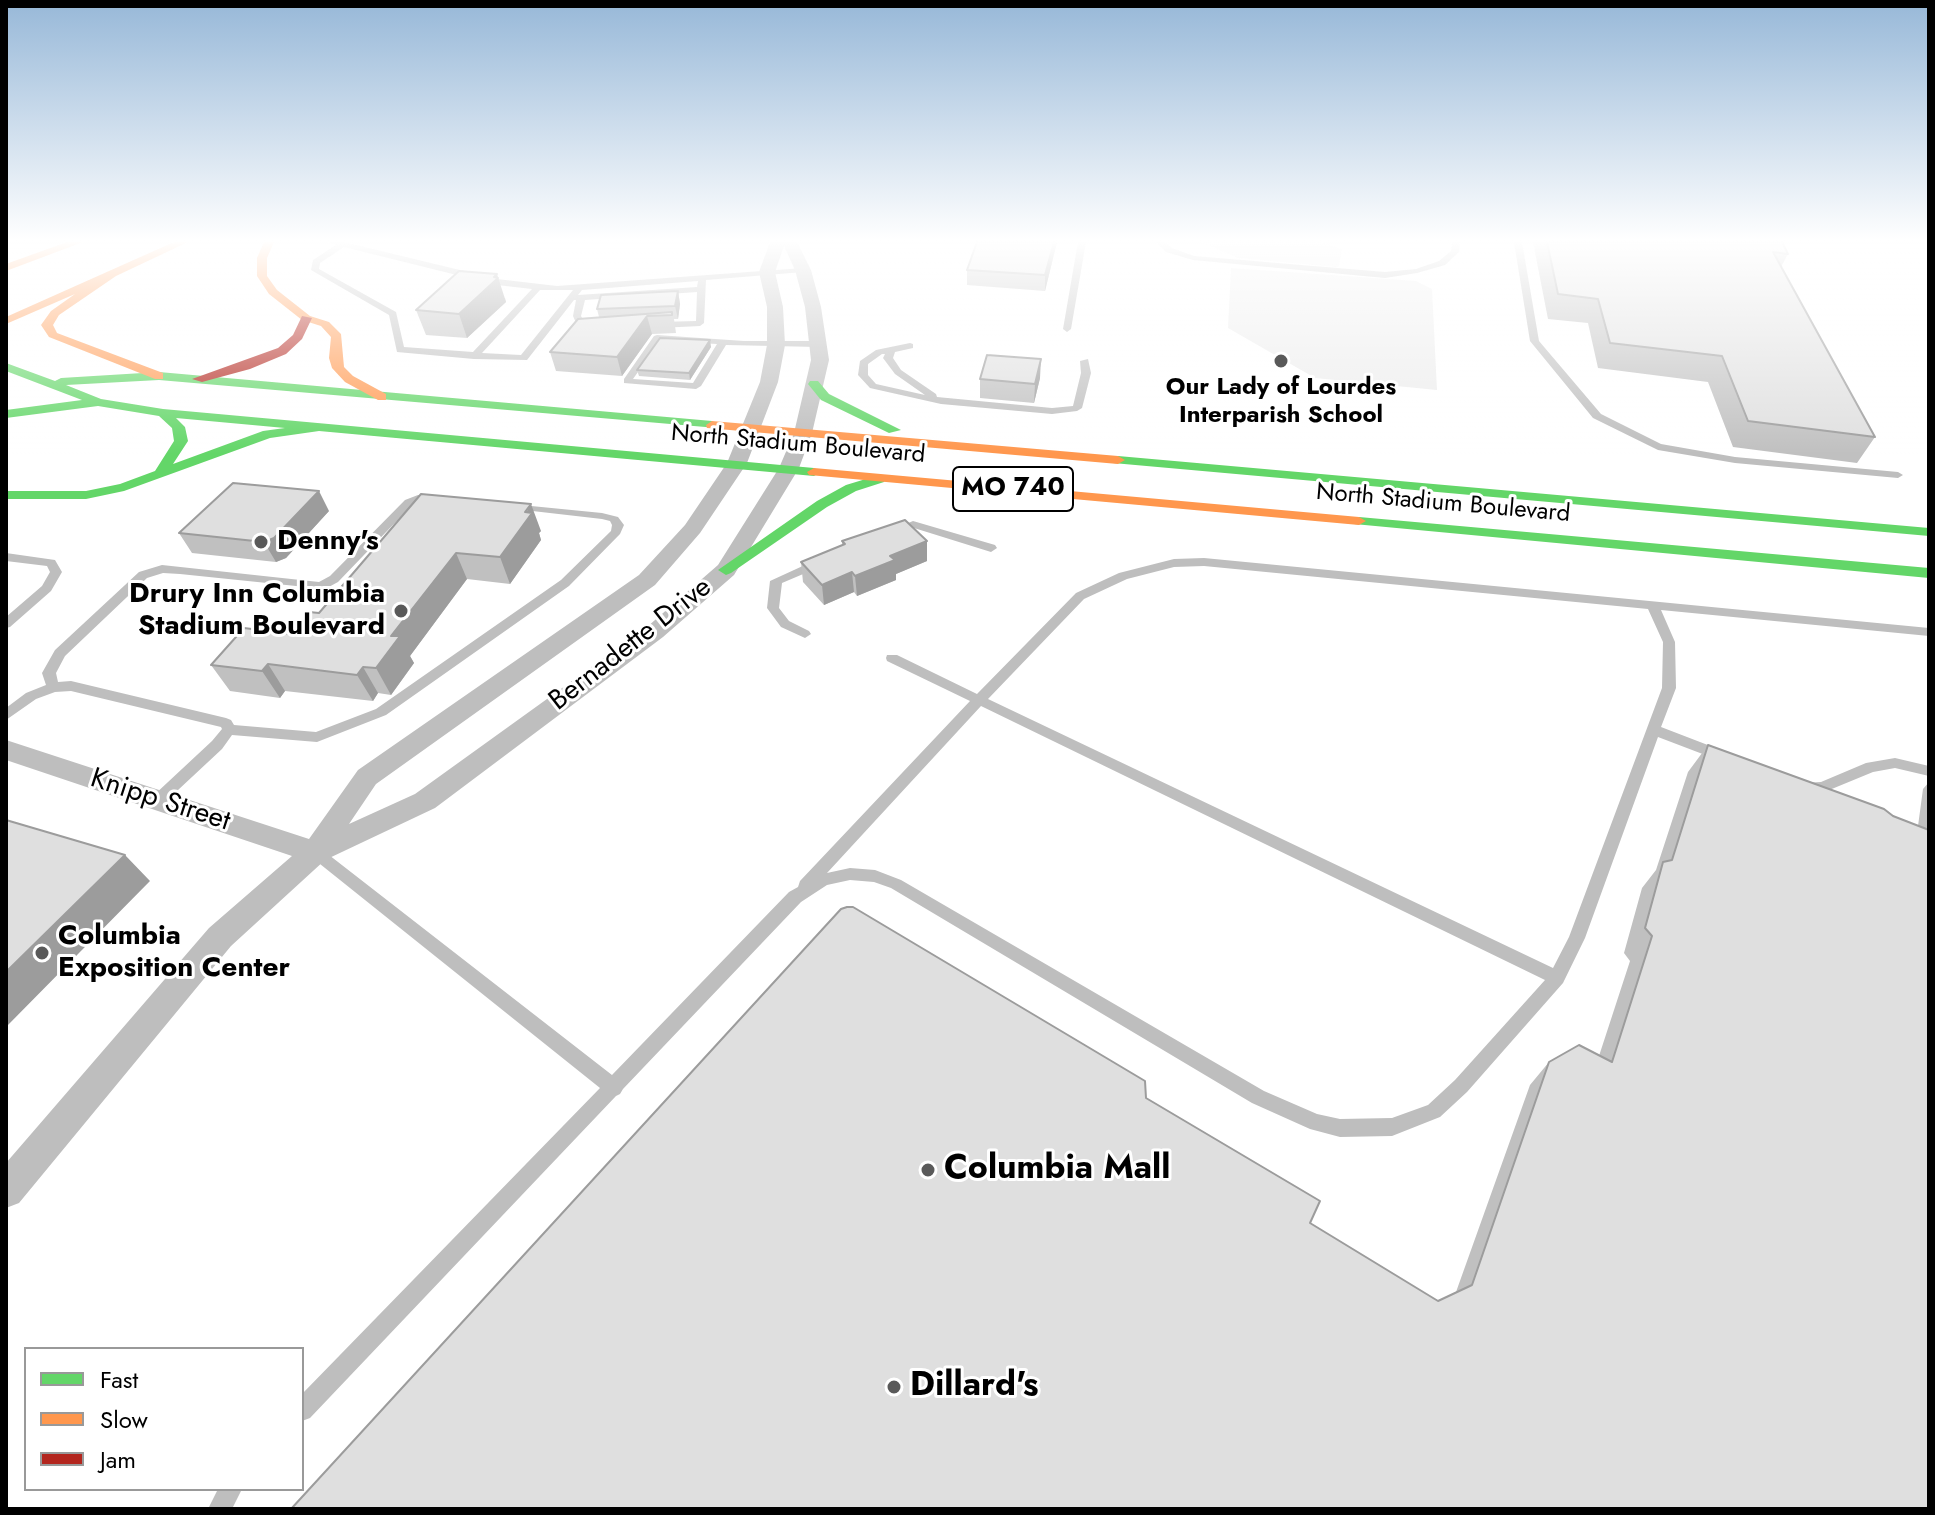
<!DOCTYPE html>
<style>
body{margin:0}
#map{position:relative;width:1935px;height:1515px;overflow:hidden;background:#fff;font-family:Jost,sans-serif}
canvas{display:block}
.frame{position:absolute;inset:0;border:8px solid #000;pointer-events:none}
.legend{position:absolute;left:24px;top:1347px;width:280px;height:144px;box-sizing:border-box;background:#fff;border:2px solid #999;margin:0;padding:10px 14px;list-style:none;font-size:24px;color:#000}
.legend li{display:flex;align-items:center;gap:16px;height:40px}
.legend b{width:40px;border:2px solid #999}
</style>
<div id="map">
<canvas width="1935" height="1515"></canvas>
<div class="frame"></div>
<ul class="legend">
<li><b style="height:10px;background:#63d668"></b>Fast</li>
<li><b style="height:10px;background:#ff974d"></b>Slow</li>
<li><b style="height:10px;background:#b3261e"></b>Jam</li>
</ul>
</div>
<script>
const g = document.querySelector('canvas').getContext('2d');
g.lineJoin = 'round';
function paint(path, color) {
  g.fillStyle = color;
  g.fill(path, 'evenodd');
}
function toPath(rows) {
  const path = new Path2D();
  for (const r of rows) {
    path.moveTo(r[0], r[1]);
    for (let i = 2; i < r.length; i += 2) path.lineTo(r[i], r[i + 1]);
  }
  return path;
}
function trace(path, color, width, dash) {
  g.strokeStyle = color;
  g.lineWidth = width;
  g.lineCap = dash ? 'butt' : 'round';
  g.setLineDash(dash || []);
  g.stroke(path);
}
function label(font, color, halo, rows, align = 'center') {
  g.font = font + ' Jost,sans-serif';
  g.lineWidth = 6;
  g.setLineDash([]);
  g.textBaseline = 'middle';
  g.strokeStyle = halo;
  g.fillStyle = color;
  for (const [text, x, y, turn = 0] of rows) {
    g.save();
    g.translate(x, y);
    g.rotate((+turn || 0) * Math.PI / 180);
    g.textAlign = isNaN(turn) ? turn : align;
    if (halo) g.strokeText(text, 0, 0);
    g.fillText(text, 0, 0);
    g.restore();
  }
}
const green = toPath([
 [1202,242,1320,242,1342,249,1339,266,1336,267,1238,258],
 [1231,268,1416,281,1432,289,1437,390,1315,378,1228,328]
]);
const lane = toPath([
 [328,242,344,242,497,279,557,286,803,268,807,270,803,272,706,280,704,323,700,326,659,328,655,325,659,322,696,321,697,292,585,300,581,316,585,323,594,327,590,330,577,325,573,316,576,300,574,300,527,360,474,359,397,352,389,315,311,270,313,260,336,245,328,242],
 [344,247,497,285,532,289,473,352,404,347,396,312,319,269,320,263,344,247],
 [698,281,697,287,578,295,582,290,698,281],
 [540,290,573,290,521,355,482,353,540,290],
 [1078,242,1086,242,1071,329,1067,332,1063,329,1078,242],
 [1156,242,1165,242,1172,248,1194,256,1385,272,1416,269,1439,261,1451,251,1452,242,1460,242,1459,252,1445,265,1417,273,1385,278,1193,260,1166,252,1156,242],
 [1514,242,1522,242,1539,341,1601,414,1661,444,1735,457,1898,472,1903,475,1898,478,1735,463,1658,450,1593,418,1530,341,1514,242],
 [657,335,744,341,819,341,824,344,819,347,726,345,701,386,696,389,624,383,624,379,654,336,657,335],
 [660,341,717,344,693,383,633,379,660,341],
 [910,343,913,344,913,348,895,352,893,358,901,370,936,394,937,397,1052,408,1073,406,1081,373,1080,361,1088,359,1091,373,1082,408,1077,411,1052,414,941,404,870,388,858,375,860,361,876,350,910,343],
 [882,354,885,354,883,358,895,374,925,395,876,384,868,375,868,364,882,354],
 [418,495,434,495,439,498,434,501,420,501,413,504,338,582,325,589,180,574,163,573,147,578,65,656,56,673,58,682,71,681,226,718,231,720,234,725,316,732,376,709,561,580,611,531,612,525,610,521,602,519,515,509,511,508,511,504,602,513,618,517,624,525,620,534,569,586,386,715,317,742,232,735,222,749,163,804,158,806,153,804,151,800,153,796,212,741,222,729,221,727,71,691,55,692,36,699,6,720,6,708,26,693,46,685,42,673,55,650,139,572,162,565,319,582,330,576,405,500,418,495],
 [913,521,995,545,997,548,991,552,914,528,893,535,887,532,913,521],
 [6,553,55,560,62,572,51,591,10,627,6,628,6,617,42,586,50,572,47,566,6,561,6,553],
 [1204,558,1929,628,1929,636,1661,610,1675,642,1676,688,1661,727,1726,752,1728,756,1721,761,1658,737,1585,938,1563,983,1467,1092,1440,1117,1392,1136,1340,1137,1310,1129,1252,1103,891,888,874,882,850,880,827,885,801,902,623,1089,620,1094,616,1096,310,1418,302,1421,302,1394,600,1088,310,856,307,852,310,848,315,846,320,848,612,1075,789,892,798,887,800,881,970,701,887,661,886,658,887,655,897,655,977,694,1076,593,1119,573,1174,559,1204,558],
 [1204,566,1648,609,1663,642,1662,688,1569,937,1553,968,988,699,1084,599,1127,579,1174,567,1204,566],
 [981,706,1545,980,1455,1080,1428,1105,1392,1118,1340,1119,1317,1114,1264,1091,901,880,875,870,850,868,827,873,981,706],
 [818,559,824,563,822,566,782,583,779,608,789,621,809,631,811,634,805,638,781,627,767,608,770,581,818,559],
 [1895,758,1929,766,1929,776,1895,768,1873,772,1822,793,1808,792,1803,791,1801,787,1803,783,1821,782,1866,763,1895,758],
 [218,1489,242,1489,232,1509,208,1509,218,1489]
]);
const street = toPath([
 [770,242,797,242,811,270,821,307,829,360,812,433,799,468,734,575,663,637,435,808,325,860,231,946,19,1203,6,1208,6,1163,209,928,292,856,6,760,6,740,309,839,358,770,639,575,685,525,727,463,760,382,767,345,767,307,759,272,770,242],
 [784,246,795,270,805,307,811,360,794,433,779,468,718,565,647,627,415,794,349,824,376,784,655,585,700,533,747,463,778,382,785,345,783,307,775,272,784,246]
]);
const fast = toPath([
 [6,363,55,381,61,378,159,372,712,421,718,425,717,428,159,380,66,385,101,399,163,409,814,468,821,472,814,476,319,431,270,438,124,491,86,499,6,499,6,491,86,491,120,484,155,471,174,441,172,428,159,416,98,406,6,418,6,410,82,400,6,371,6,363],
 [176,418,285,428,263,431,173,464,188,441,185,427,176,418],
 [810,381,818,381,829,394,901,430,889,433,821,400,808,384,810,381],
 [1118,456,1929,528,1929,536,1113,463,1113,457,1118,456],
 [879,475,886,479,884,482,856,491,827,507,731,573,726,575,718,570,817,501,846,485,879,475],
 [1359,517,1929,568,1929,578,1354,524,1352,521,1359,517]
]);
const slow = toPath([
 [67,242,83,242,6,271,6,264,67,242],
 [174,242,188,242,116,276,59,315,53,325,57,333,163,373,163,379,155,379,49,337,41,325,51,311,75,294,6,324,6,317,174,242],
 [264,242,274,242,267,258,267,276,277,290,310,316,329,322,341,334,344,367,353,376,386,394,386,400,378,400,345,382,332,368,329,358,331,337,321,326,302,320,269,294,257,276,257,258,264,242],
 [712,421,1118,456,1125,460,1118,464,707,428,706,425,712,421],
 [814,468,1359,517,1366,521,1359,525,809,475,807,472,814,468]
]);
const jam = toPath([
 [302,316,312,318,302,339,286,354,250,369,202,382,192,379,278,348,293,335,302,316]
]);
const wall = toPath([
 [977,242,1057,242,1045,291,967,285,967,270],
 [1533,242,1782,242,1788,254,1781,267,1875,437,1857,463,1733,447,1708,382,1598,368,1588,323,1548,319],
 [678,291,680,304,678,319,674,319,676,333,652,334,622,376,556,371,550,352,599,317,597,309],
 [505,298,506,302,467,338,426,335,416,310],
 [711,347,690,380,639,376,637,370],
 [1040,378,1034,403,980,398,980,379],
 [421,494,541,531,539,533,541,540,510,584,467,579,410,656,414,663,391,695,378,693,373,701,285,691,280,698,230,691,211,665,291,634,319,613],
 [329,511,286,558,276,562,192,553,179,533],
 [842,541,927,561,896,574,896,580,857,596,854,592,824,605,803,582,801,562,842,546],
 [1708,745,1918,826,1923,789,1929,782,1929,1509,291,1509,1146,1098,1310,1223,1438,1301,1456,1292,1530,1085,1549,1062,1599,1056,1630,961,1624,953,1642,888,1656,870,1688,772]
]);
const shadedWall = toPath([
 [1054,242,1057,242,1045,291,1045,275],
 [497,274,506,302,467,338,459,314],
 [678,291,680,304,678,319,675,306],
 [647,316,652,334,622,376,617,357],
 [710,340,711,347,690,380,689,373],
 [1041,359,1040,378,1034,403,1035,384],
 [319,491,329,511,286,558,276,562,264,542],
 [531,504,541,531,539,533,541,540,510,584,500,557],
 [927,541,927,561,896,574,896,580,857,596,855,576,890,556],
 [456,553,467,579,410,656,414,663,391,695,376,668,391,636],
 [852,572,854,592,824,605,822,585],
 [268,664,285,691,280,698,262,671],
 [363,667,378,693,373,701,357,675],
 [125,855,150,881,7,1026,6,1025,6,972]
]);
const building = toPath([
 [977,242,1054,242,1045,275,967,270,977,242],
 [1547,242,1782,242,1788,254,1773,252,1875,437,1748,421,1722,356,1610,343,1598,299,1558,294,1547,242],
 [459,271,497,274,494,277,498,278,459,314,416,310,459,271],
 [678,291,675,306,597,309,601,295,678,291],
 [672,312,672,315,647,316,617,357,550,352,578,319,672,312],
 [660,338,710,340,689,373,637,370,660,338],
 [987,355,1041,359,1035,384,980,379,987,355],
 [233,483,319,491,274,538,264,542,179,533,233,483],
 [421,494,531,504,525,512,532,513,500,557,456,553,391,636,400,636,376,668,363,667,357,675,268,664,262,671,211,665,244,628,291,634,309,612,319,613,421,494],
 [905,520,927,541,890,556,895,560,855,576,852,572,822,585,801,562,845,544,842,541,905,520],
 [1708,745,1884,809,1893,816,1929,830,1929,1509,291,1509,841,909,847,907,853,907,1145,1081,1146,1098,1320,1201,1310,1223,1438,1301,1472,1285,1549,1062,1579,1045,1612,1062,1652,936,1645,928,1663,862,1672,860,1708,745],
 [6,820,125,855,6,972,6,820]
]);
const markers = [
 [1281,361,8,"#595959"],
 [261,542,8,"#595959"],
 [401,611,8,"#595959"],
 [42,953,8,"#595959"],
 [928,1170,8,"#595959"],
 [894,1387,8,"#595959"]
];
const farPoinames = [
 ["Our Lady of Lourdes",1281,388],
 ["Interparish School",1281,416]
];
const farStreetnames = [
 ["North Stadium Boulevard",798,445,5],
 ["North Stadium Boulevard",1443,504,5]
];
const shields = [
 [1013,489,120]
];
const shieldNames = [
 ["MO 740",1013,489]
];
const poiNames = [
 ["Denny's",277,542],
 ["Drury Inn Columbia",385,595,"right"],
 ["Stadium Boulevard",385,627,"right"],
 ["Columbia",58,937],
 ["Exposition Center",58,969]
];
const streetNames = [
 ["Bernadette Drive",631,645,-38],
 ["Knipp Street",160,801,18]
];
const nearPoinames = [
 ["Columbia Mall",944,1170],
 ["Dillard's",910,1387]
];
paint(green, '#ececec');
paint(lane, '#bebebe');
paint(street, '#bebebe');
paint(fast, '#63d668');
paint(slow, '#ff974d');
paint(jam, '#b3261e');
paint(wall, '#c0c0c0');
paint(shadedWall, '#9c9c9c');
paint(building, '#dfdfdf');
trace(building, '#9c9c9c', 2);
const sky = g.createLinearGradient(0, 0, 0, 454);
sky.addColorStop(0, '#97b8d8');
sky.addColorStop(0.53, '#fff');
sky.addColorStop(1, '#ffffff00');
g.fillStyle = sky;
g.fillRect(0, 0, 1935, 454);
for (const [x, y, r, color] of markers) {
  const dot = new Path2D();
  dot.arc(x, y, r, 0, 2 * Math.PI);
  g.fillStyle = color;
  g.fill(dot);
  trace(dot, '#fff', 3);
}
label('bold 24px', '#000', '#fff', farPoinames);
label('24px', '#000', '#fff', farStreetnames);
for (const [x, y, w] of shields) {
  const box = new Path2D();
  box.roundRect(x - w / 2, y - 22, w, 44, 6);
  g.fillStyle = '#fff';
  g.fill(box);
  trace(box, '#000', 2);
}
label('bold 26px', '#000', null, shieldNames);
label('bold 28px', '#000', '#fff', poiNames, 'left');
label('28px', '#000', '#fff', streetNames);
label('bold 34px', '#000', '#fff', nearPoinames, 'left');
</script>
